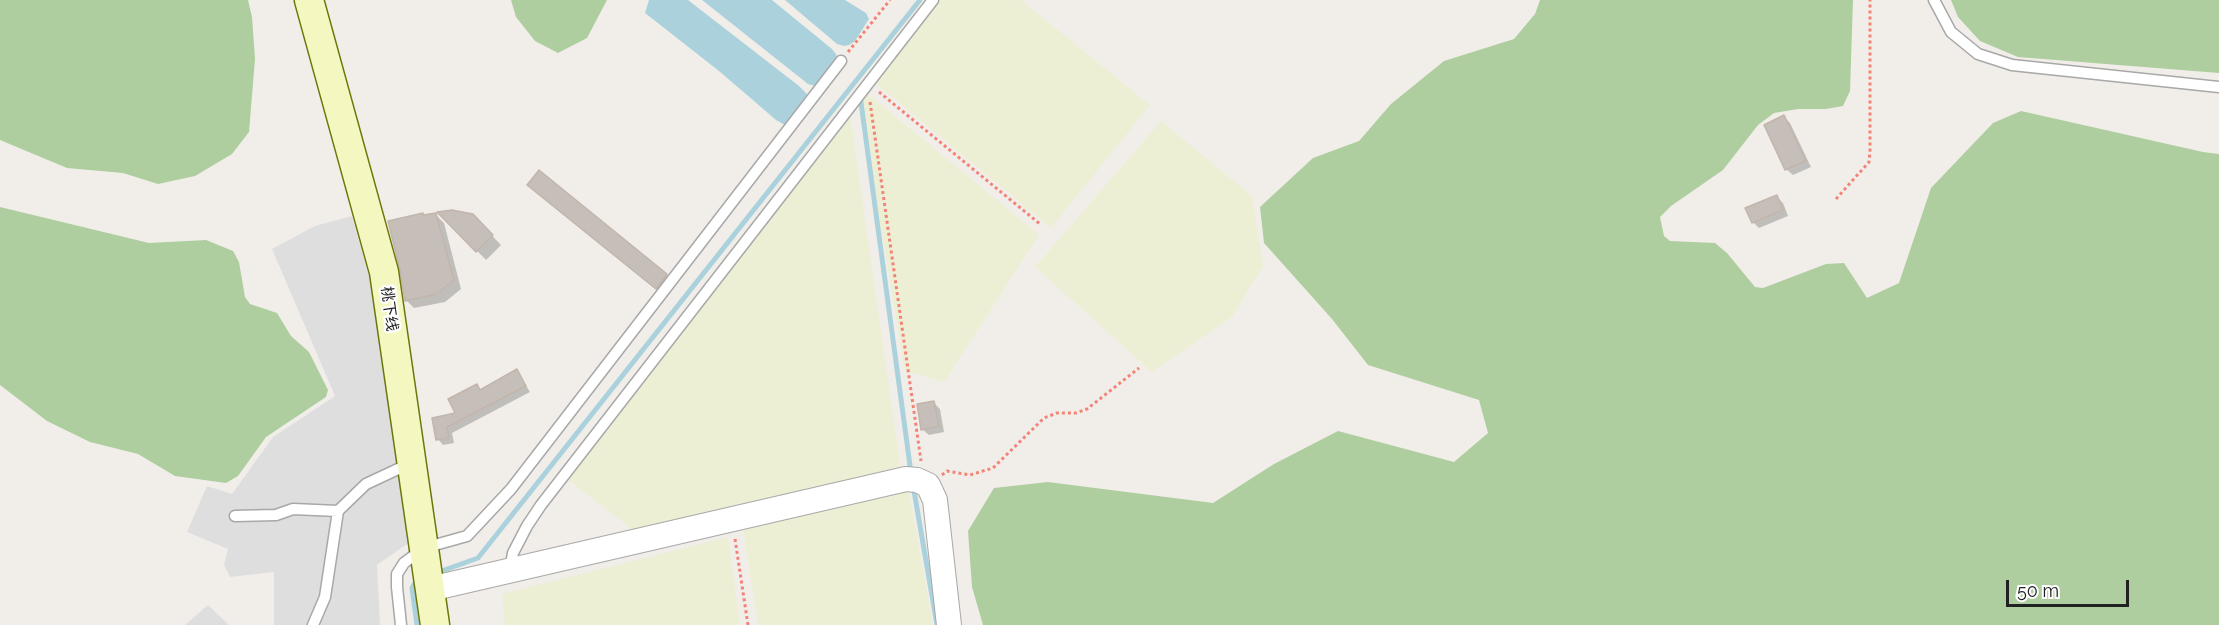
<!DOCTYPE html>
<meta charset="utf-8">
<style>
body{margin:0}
#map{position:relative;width:2219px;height:625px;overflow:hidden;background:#f1eee9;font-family:Raleway,sans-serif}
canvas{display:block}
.scale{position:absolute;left:2006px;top:580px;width:123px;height:27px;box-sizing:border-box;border:3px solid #212121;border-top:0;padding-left:8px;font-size:18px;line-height:21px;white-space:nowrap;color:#212121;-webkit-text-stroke:4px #fff;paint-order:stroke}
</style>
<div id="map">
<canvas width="2219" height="625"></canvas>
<div class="scale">50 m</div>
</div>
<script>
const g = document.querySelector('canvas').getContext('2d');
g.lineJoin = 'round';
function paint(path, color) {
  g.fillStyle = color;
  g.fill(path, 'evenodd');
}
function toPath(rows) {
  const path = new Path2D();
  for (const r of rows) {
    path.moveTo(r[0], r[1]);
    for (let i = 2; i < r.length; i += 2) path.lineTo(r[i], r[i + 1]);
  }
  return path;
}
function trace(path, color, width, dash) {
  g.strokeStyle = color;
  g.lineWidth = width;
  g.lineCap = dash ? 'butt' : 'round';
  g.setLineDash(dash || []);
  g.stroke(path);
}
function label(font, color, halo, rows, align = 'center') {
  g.font = font + ' Raleway,"Noto Sans SC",sans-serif';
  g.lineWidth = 4.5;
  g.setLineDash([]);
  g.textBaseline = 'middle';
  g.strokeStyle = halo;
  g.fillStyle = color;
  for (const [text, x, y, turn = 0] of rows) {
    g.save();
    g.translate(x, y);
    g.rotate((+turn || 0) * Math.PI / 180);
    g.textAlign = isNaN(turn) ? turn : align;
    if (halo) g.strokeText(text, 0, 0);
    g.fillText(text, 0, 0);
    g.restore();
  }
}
const residential = toPath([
 [352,216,383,326,410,542,377,565,380,625,274,625,274,572,230,577,224,565,228,549,187,532,207,486,232,494,273,437,335,396,272,249,315,226],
 [208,605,229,625,185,625]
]);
const farmland = toPath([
 [932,0,1021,0,1150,105,1051,228,870,79],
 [867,93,1039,235,944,382,905,371,859,99],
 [849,107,901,472,637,533,563,476],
 [1161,121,1252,196,1263,266,1232,317,1152,372,1035,267],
 [908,486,933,625,758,625,742,521],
 [728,537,740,625,505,625,502,594]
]);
const forest = toPath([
 [0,0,248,0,252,17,255,59,249,132,232,154,195,176,158,184,123,173,67,168,0,140],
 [511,0,607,0,587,38,558,53,535,41,516,17],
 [1540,0,1853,0,1850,91,1843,106,1826,109,1798,109,1774,113,1758,125,1723,170,1671,206,1660,217,1664,236,1670,241,1715,243,1727,253,1755,287,1763,288,1826,264,1844,263,1867,298,1899,283,1931,188,1993,123,2021,111,2203,152,2219,154,2219,625,983,625,972,587,968,531,994,488,1048,482,1213,503,1274,464,1338,431,1454,462,1488,433,1479,400,1368,365,1332,319,1264,243,1260,207,1313,158,1359,141,1391,104,1444,61,1514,39,1535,14],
 [1951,0,2219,0,2219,73,2018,57,1980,41,1958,17],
 [0,207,149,243,206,240,233,251,239,262,245,297,250,304,277,313,291,336,309,352,328,390,326,397,266,437,238,476,226,483,175,476,138,454,90,442,47,421,0,385]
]);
const water = toPath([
 [649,0,688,0,799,86,807,94,806,101,789,123,785,125,776,120,719,71,645,13],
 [702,0,772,0,832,49,836,54,837,59,821,81,815,86,808,84],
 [785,0,845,0,866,13,869,19,855,41,849,45,844,46,837,44]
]);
const shadow = toPath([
 [1784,117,1790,123,1811,167,1793,175,1786,169,1766,126],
 [539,172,666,275,676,284,666,297,538,194],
 [1777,197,1783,203,1788,216,1759,228,1753,222],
 [440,213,472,215,501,245,486,260],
 [423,214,424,216,435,214,444,223,461,289,445,302,414,308,406,300],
 [517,371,530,392,452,433,454,443,443,445,438,439,434,419,458,415,476,386,481,391],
 [934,403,940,409,944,432,929,435,922,429]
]);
const stream = toPath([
 [860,95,911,473],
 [913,485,937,625],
 [436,573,478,558,920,0],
 [417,625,412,588,416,581,419,579]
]);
const building = toPath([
 [1784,115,1806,161,1785,170,1764,125,1784,115],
 [539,170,667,274,656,289,527,185,539,170],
 [1777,195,1783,210,1752,223,1745,208,1777,195],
 [452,210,473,214,493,235,476,252,437,212,452,210],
 [423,213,423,215,436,213,454,280,437,294,405,301,400,270,388,221,423,213],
 [517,369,526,386,447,427,449,438,436,440,432,418,455,413,448,399,477,384,480,390,517,369],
 [934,401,939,426,921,430,917,404,934,401]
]);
const path = toPath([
 [848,52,890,0],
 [879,92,1040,224],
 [870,102,921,461],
 [1836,199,1869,162,1870,151,1870,0],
 [942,475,947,471,970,475,993,468,1044,418,1057,413,1076,413,1087,409,1139,368],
 [735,539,748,625]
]);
const service = toPath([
 [1934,0,1951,32,1978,54,2012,65,2219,87],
 [235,516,276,515,293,509,338,511],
 [510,570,513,553,527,526,541,505,933,0],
 [313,625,325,597,338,511,366,484,411,463],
 [401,625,397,587,397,574,404,563,424,548,467,536,511,489,841,61]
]);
const tertiary = toPath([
 [430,589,906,479,917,480,928,485,935,500,949,625]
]);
const secondary = toPath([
 [309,0,384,272,435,625]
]);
const streetNames = [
 ["桃下线",389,309,82]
];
paint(residential, '#dfdedf');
paint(farmland, '#edefd5');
paint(forest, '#aece9f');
paint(water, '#abd2dc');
paint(shadow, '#0003');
trace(stream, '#abd2dc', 5);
paint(building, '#c6beb8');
trace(building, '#c2b5ab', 1.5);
trace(service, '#a8a8a8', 13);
trace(tertiary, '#a8a8a8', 26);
trace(secondary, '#6c770a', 31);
trace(path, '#f48377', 3, [3, 3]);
trace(service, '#fff', 10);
trace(tertiary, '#fff', 24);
trace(secondary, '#f5f7c1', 28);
label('15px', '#212121', '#fff', streetNames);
</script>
